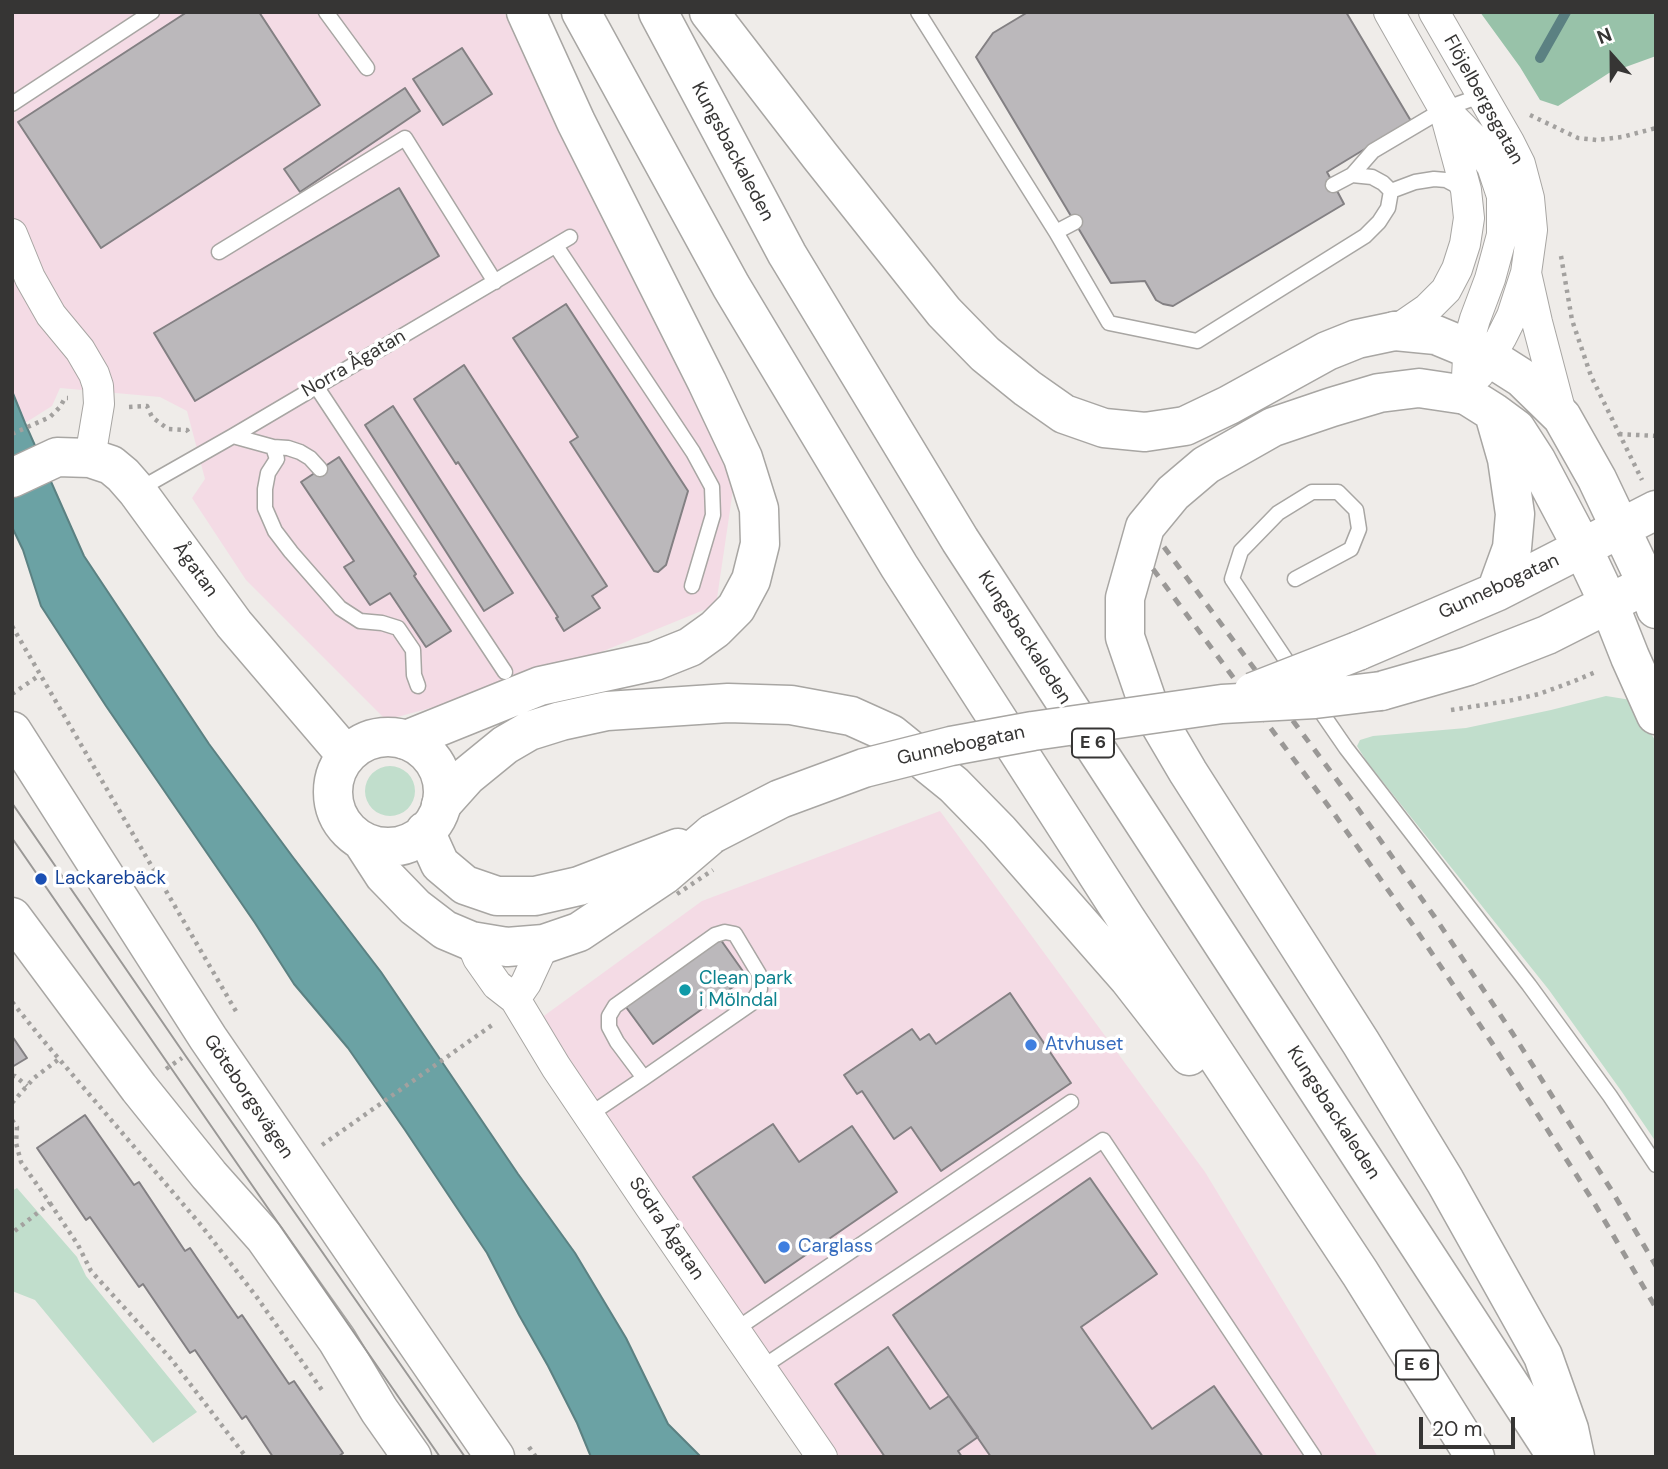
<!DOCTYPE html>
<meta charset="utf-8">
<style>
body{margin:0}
#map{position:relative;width:1668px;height:1469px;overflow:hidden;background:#efece9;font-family:"DM Sans",sans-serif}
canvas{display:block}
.frame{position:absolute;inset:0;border:14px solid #363534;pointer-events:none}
.north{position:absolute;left:1577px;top:21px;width:70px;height:70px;-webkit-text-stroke:5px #fff;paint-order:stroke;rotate:339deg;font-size:19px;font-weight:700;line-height:28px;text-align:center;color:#363534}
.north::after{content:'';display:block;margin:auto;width:24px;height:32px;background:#363534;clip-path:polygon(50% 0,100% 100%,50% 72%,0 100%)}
.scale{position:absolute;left:1419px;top:1417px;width:96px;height:32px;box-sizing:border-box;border:4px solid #363534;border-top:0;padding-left:9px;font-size:21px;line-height:24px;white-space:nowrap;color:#363534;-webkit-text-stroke:5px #fff;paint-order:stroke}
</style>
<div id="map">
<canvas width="1668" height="1469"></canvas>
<div class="frame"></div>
<div class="north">N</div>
<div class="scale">20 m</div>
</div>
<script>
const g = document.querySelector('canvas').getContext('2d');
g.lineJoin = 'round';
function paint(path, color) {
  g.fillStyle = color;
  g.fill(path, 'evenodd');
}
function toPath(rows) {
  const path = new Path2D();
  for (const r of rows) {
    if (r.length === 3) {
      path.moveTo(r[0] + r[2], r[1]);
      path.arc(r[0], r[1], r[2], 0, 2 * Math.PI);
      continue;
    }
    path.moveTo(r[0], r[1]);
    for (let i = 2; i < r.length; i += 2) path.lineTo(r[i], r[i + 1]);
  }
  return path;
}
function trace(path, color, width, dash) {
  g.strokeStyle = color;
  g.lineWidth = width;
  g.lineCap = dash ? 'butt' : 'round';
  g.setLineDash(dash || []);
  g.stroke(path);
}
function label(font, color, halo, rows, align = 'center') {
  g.font = font + ' "DM Sans",sans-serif';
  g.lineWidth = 7;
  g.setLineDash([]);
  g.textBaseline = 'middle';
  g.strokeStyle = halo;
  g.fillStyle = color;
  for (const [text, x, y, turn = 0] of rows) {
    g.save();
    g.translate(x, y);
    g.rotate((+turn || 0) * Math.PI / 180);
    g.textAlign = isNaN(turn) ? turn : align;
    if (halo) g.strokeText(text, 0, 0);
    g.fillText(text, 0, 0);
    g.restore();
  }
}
const commercial = toPath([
 [12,12,504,12,662,331,734,483,716,605,601,652,460,700,386,720,246,580,192,498,205,479,187,411,160,397,60,388,52,406,25,423,12,391],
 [940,811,1205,1172,1378,1457,807,1457,519,1034,702,901]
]);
const green = toPath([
 [1606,696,1631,700,1656,742,1656,1142,1622,1092,1549,990,1367,762,1357,746,1360,740,1373,736,1466,728,1551,710],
 [390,791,25],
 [17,1188,77,1257,86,1276,197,1412,153,1443,35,1300,12,1291,12,1191]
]);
const forest = toPath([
 [1480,12,1656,12,1656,56,1609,73,1558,106,1540,100,1520,67]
]);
const water = toPath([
 [12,391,25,423,84,556,209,744,292,856,381,972,518,1174,575,1253,626,1338,668,1424,701,1457,591,1457,577,1423,548,1366,519,1315,487,1253,405,1130,348,1048,294,984,255,923,106,706,41,606,23,550,12,527,12,391]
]);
const stream = toPath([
 [1540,58,1566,12]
]);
const building = toPath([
 [187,12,259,12,320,105,101,248,18,122,187,12],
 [1028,12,1346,12,1411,121,1327,172,1344,204,1173,306,1163,304,1156,300,1145,281,1111,283,976,57,993,33,1028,12],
 [462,48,492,94,443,125,413,79,462,48],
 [405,88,420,111,300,192,284,169,405,88],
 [399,188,439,256,195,401,154,333,399,188],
 [566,304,688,491,666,565,658,572,654,571,570,442,578,437,513,338,566,304],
 [464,365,607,586,592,596,600,608,564,631,556,618,558,617,458,462,456,464,414,399,464,365],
 [393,406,513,593,484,611,365,425,393,406],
 [339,457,416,574,414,576,451,631,426,647,390,593,370,605,344,567,354,561,301,482,339,457],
 [718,936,747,977,653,1044,623,1003,718,936],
 [1010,993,1071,1083,941,1171,911,1127,894,1139,862,1091,857,1094,844,1075,912,1029,920,1040,929,1034,936,1044,1010,993],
 [12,1036,27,1058,12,1067,12,1036],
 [85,1115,134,1185,139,1182,185,1251,190,1248,238,1318,242,1315,289,1384,294,1381,343,1453,338,1457,273,1457,246,1416,242,1419,195,1350,190,1353,143,1284,139,1287,90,1217,86,1220,37,1148,85,1115],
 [773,1124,799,1162,852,1126,897,1192,765,1283,693,1177,773,1124],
 [1090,1178,1157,1274,1081,1327,1152,1429,1214,1386,1263,1457,991,1457,893,1315,1090,1178],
 [888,1347,930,1409,949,1396,978,1437,958,1451,962,1457,885,1457,835,1384,888,1347]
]);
const path = toPath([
 [1530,115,1578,138,1597,140,1622,137,1656,128],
 [1561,256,1572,320,1591,376,1642,480],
 [129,407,147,406,152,417,168,429,187,430,190,435],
 [12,434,50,417,60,407,65,398,68,398],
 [1619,434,1656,436],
 [12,626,237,1013],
 [12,694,40,675],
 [1451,710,1508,701,1539,694,1572,682,1598,671],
 [12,1002,42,1039,200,1224,256,1296,324,1393],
 [166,1069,182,1058],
 [12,1076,15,1076,27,1086],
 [12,1103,34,1078,59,1059],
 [12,1120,17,1127,16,1143,21,1162,50,1203,12,1233],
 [322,1145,495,1023],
 [50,1203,78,1245,91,1271,171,1359,246,1457],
 [529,1447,536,1457]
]);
const lane = toPath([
 [326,12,367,68],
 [918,12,1056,232,1109,323,1197,341,1365,236,1379,222,1388,208,1391,191],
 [12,104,152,12],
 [1352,175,1372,177,1383,183,1391,191],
 [1333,185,1352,175,1373,151,1444,109,1483,95],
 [1391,191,1415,182,1434,179,1446,180,1463,189],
 [1056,232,1075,222],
 [556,246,693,452,712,487,713,515,692,586],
 [219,252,405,138,495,282],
 [316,386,505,672],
 [233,436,273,447,277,459,268,473,265,489,265,508,275,531,291,552,340,608,360,621,382,623,398,628,413,650,414,675,418,686],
 [273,447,288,448,300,452,310,458,320,469],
 [138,490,233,436,570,237],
 [1294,672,1232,579,1241,551,1278,513,1312,492,1338,492,1356,510,1359,529,1351,549,1295,579],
 [1315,703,1346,748,1529,985,1610,1096,1656,1165],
 [589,1115,644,1078,752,1003,760,989,759,974,735,934,725,932,715,935,615,1006,609,1016,609,1027,617,1042,644,1078],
 [735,1330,1071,1102],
 [761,1368,1103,1140,1314,1457]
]);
const street = toPath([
 [1389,12,1444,109,1473,138,1492,166,1502,196,1502,235,1490,279,1475,319,1469,340,1466,395],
 [1434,12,1509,142,1520,164,1529,198,1532,230,1526,273,1512,316,1501,338,1479,374],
 [12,234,30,278,51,315,80,350,94,374,98,386,99,404,90,458],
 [1526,273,1537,322,1562,417],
 [1395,331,1427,309,1446,290,1457,269,1465,244,1469,218,1466,190,1444,109],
 [471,941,478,958,497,985,515,999,556,1067,649,1205,822,1457],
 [515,999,526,983,544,944]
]);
const secondary = toPath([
 [1395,331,1436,335,1489,357,1522,378,1562,417,1597,479,1647,584,1656,609],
 [1466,395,1493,412,1516,429,1536,460,1582,547,1609,604,1630,657,1656,715],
 [1495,417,1507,459,1515,514,1512,548,1496,592],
 [12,478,57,457,90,458,111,465,123,475,137,491,234,624,346,755],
 [1358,651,1496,592,1656,510],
 [1381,691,1468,666,1547,635,1632,592],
 [12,731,208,1038,495,1457],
 [388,792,55],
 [425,831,440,864,465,885,497,896,535,896,579,886,678,848],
 [362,841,384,875,415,907,445,930,471,941,507,947,544,944,579,932,664,875,712,834],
 [12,917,139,1088,209,1175,265,1238,337,1340,379,1410,412,1457]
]);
const highway = toPath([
 [581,12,731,286,899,566,1126,919,1360,1273,1475,1457],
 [658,12,787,254,960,540,1557,1457],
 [709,12,820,156,944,312,985,354,1027,388,1064,414,1104,428,1145,432,1185,426,1229,405,1327,351,1357,339,1395,331],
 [1466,395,1419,388,1379,393,1332,407,1273,427,1206,465,1173,493,1145,527,1125,598,1125,637,1148,704,1188,772,1361,1043,1445,1181,1543,1356,1569,1429,1575,1457],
 [406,740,540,686,655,661,690,647,715,629,736,608,751,580,760,544,759,509,743,458,707,382,576,122,526,12],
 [441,805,467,776,505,745,529,731,561,721,607,711,728,703,791,705,851,716,891,734,954,785,999,831,1129,979,1189,1056]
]);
const tram = toPath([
 [12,803,185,1055,465,1457],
 [12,838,440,1457]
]);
const rail = toPath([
 [1164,547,1354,803,1434,916,1513,1034,1612,1191,1656,1266],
 [1153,569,1335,815,1415,928,1492,1043,1593,1201,1656,1308]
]);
const pathBridge = toPath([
 [677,894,713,870]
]);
const secondaryBridge = toPath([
 [1253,692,1358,651],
 [712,834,780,799,864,768,951,746,1033,731,1222,704,1315,699,1381,691]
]);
const markers = [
 [41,879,7,"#1a4fb4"],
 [685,990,7,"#0f9aa8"],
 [1031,1045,7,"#3f7fe0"],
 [784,1247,7,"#3f7fe0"]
];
const shields = [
 [1093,743,42],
 [1417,1365,42]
];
const shieldNames = [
 ["E 6",1093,743],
 ["E 6",1417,1365]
];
const streetNames = [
 ["Flöjelbergsgatan",1483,100,61],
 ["Kungsbackaleden",732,152,62],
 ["Norra Ågatan",354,364,-30],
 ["Ågatan",195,570,54],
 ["Gunnebogatan",1499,587,-25],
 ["Kungsbackaleden",1024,638,57],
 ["Gunnebogatan",961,746,-12],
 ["Göteborgsvägen",248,1097,56],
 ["Kungsbackaleden",1333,1113,57],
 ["Södra Ågatan",666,1229,56]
];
const transitNames = [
 ["Lackarebäck",55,879]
];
const cultureNames = [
 ["Clean park",699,979],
 ["i Mölndal",699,1001]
];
const shopNames = [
 ["Atvhuset",1045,1045],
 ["Carglass",798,1247]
];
paint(commercial, '#f4dbe5');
paint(green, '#c1decc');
paint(forest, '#98c2a9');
paint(water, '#6ba2a4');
trace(water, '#5b8182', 2);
trace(stream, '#5b8182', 10);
paint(building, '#bbb8bb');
trace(building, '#838083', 2);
trace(lane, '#a8a6a3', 17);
trace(street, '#a8a6a3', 32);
trace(secondary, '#a8a6a3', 41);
trace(highway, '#a8a6a3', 41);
trace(path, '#a3a19f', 4.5, [3.5, 5]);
trace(lane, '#fff', 14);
trace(street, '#fff', 30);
trace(secondary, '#fff', 38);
trace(highway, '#fff', 38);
trace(tram, '#9a9896', 2);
trace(rail, '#9a9896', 5, [9, 9]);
trace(secondaryBridge, '#a8a6a3', 41, []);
trace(pathBridge, '#a3a19f', 4.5, [3.5, 5]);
trace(secondaryBridge, '#fff', 38);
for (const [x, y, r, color] of markers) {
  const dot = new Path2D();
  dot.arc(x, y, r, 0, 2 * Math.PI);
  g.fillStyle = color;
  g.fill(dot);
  trace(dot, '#fff', 2.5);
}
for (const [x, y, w] of shields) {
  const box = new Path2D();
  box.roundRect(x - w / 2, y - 14.5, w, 29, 5);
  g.fillStyle = '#fff';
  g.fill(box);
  trace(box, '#363534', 2);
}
label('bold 18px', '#363534', null, shieldNames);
label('19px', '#363534', '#fff', streetNames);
label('19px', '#164399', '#fff', transitNames, 'left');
label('19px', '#0d838f', '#fff', cultureNames, 'left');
label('19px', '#366cbe', '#fff', shopNames, 'left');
</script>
